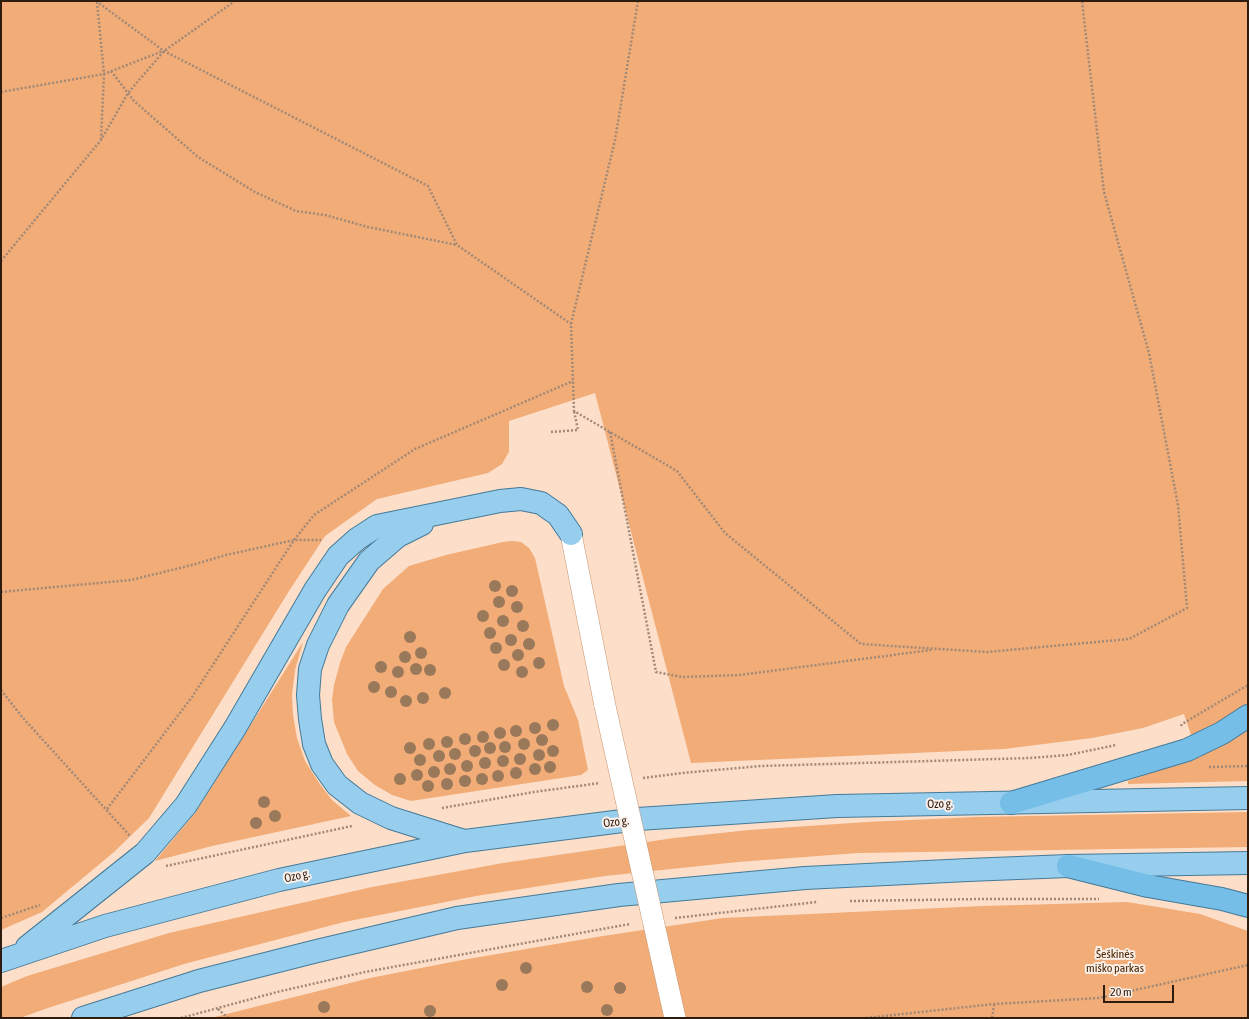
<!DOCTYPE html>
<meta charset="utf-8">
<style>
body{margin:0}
#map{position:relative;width:1249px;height:1019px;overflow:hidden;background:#fcdec9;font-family:"Asap Condensed",sans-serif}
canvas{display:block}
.frame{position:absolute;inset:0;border:2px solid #2e1c0e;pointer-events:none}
.scale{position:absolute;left:1103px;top:985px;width:71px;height:18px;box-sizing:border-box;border:2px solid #2e1c0e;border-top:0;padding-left:5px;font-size:12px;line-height:14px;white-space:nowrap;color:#2e1c0e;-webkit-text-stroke:3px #faf0e9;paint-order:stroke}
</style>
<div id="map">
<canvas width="1249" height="1019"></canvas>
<div class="frame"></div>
<div class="scale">20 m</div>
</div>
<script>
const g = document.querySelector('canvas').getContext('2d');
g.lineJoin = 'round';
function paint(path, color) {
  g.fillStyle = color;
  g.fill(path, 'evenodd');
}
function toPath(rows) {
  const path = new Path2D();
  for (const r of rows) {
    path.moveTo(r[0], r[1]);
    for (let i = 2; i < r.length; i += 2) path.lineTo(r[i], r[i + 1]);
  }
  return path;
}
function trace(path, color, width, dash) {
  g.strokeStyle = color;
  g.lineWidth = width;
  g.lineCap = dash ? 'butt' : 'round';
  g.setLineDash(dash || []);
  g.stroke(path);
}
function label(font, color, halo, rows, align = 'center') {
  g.font = font + ' "Asap Condensed",sans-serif';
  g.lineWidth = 4;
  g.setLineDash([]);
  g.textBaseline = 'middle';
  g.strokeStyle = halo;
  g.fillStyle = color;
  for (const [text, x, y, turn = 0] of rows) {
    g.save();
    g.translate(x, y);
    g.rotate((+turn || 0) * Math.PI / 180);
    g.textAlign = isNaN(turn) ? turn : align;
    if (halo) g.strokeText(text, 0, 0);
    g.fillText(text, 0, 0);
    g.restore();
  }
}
const green = toPath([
 [1,1,1248,1,1248,704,1225,720,1192,738,1184,714,1143,728,1092,738,1004,749,691,763,595,393,509,421,509,452,502,464,488,473,377,499,325,536,289,591,149,818,114,852,42,912,1,930],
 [512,541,521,542,529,548,535,558,564,686,578,720,588,770,581,775,411,801,392,795,375,785,358,771,347,754,334,722,332,700,334,685,340,663,346,647,383,589,409,566,446,555,503,542],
 [303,642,295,670,292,695,293,715,297,738,305,761,319,783,332,800,351,816,212,846,155,861,196,812],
 [1248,728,1248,781,1128,784,1128,781,1196,757],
 [1248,812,1248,847,858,853,738,862,605,876,476,896,344,922,184,964,48,1008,20,1018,1,1018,1,987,27,976,169,933,372,887,503,863,674,838,749,830,867,822,976,817],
 [1127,902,1200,914,1248,931,1248,1018,211,1018,370,978,462,960,603,936,723,918,983,906]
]);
const path = toPath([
 [96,1,164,51,428,186,457,245,571,324],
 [638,1,615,140,571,324,574,411,677,471,725,533,861,644,987,652,1129,639,1187,608,1178,505,1149,353,1104,192,1082,1],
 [97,2,104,74,101,139],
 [111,71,134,101,198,157,255,192,296,211,325,215,368,227,457,245],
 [1,92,104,74,163,51],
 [1,261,101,140,128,93,164,51,235,1],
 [551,432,578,430,574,411],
 [610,432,656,672,682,677,740,675,931,650],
 [1,592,131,580,192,565,226,555,294,540,321,540],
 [1,690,23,718,130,836],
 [1181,726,1182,724,1248,685],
 [1209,767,1248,766],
 [643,778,682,773,761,766,1030,758,1068,755,1116,745],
 [442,808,534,792,600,783],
 [107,809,192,697,294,540,314,515,415,449,573,381],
 [166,866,352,826],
 [850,901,982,899,1099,899],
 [1,918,40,905],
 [675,918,817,902],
 [218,1009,228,1018],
 [181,1018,277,992,365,972,630,924],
 [866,1018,994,1004,1099,998,1248,965],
 [992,1018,994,1005]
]);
const minor = toPath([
 [571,534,605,706]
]);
const primary = toPath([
 [422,524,398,536,369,561,338,605,318,645,310,669,308,695,310,719,314,744,322,764,337,785,360,803,391,818,464,841],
 [27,947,145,853,186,805,235,728,315,590,338,556,357,539,377,526,500,501,521,499,541,503,558,515,571,534],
 [1,961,105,926,279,880,465,841,638,819,837,806,1248,798],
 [83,1018,199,981,317,951,457,918,619,895,805,878,968,870,1068,866,1248,863]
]);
const trunk = toPath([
 [1011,803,1187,750,1222,733,1248,716],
 [1068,866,1148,886,1222,899,1248,906]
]);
const minorBridge = toPath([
 [605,706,675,1018]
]);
const trees = [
 [495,586],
 [512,591],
 [499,602],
 [517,607],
 [483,616],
 [503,621],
 [523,626],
 [490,633],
 [410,637],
 [511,640],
 [529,644],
 [496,648],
 [421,653],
 [518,655],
 [405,657],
 [539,663],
 [504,665],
 [381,667],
 [416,669],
 [430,670],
 [398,672],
 [522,672],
 [374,687],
 [391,692],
 [445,693],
 [423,698],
 [406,701],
 [553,725],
 [535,728],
 [516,731],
 [500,733],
 [483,737],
 [465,739],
 [542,740],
 [447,742],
 [429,744],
 [524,744],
 [505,747],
 [410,748],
 [490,748],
 [475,751],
 [553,751],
 [455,754],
 [539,755],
 [439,756],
 [520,759],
 [420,760],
 [503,761],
 [485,763],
 [467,766],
 [550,767],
 [450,769],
 [535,769],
 [434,772],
 [516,773],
 [417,775],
 [498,776],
 [400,779],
 [482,779],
 [465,781],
 [447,784],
 [428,786],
 [264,802],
 [275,816],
 [256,823],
 [526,968],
 [502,985],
 [587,987],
 [620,988],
 [324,1007],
 [607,1010],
 [430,1011]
];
const streetNames = [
 ["Ozo g.",940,804,-1],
 ["Ozo g.",616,822,-7],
 ["Ozo g.",297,876,-12]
];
const parkNames = [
 ["Šeškinės",1115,954],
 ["miško parkas",1115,968]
];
paint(green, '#f1ac77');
trace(minor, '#c89a77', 22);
trace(primary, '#457a98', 24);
trace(trunk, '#457a98', 24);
trace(path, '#a28977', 2.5, [2, 2]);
trace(minor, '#fff', 21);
trace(primary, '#97ceee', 22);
trace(trunk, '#74bee8', 22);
trace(minorBridge, '#c89a77', 22, []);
trace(minorBridge, '#fff', 21);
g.fillStyle = '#9a785a';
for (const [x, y] of trees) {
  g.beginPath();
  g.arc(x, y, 6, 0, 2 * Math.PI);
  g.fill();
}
label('12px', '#2e1c0e', '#faf0e9', streetNames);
label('12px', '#4a2400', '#faf0e9', parkNames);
</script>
